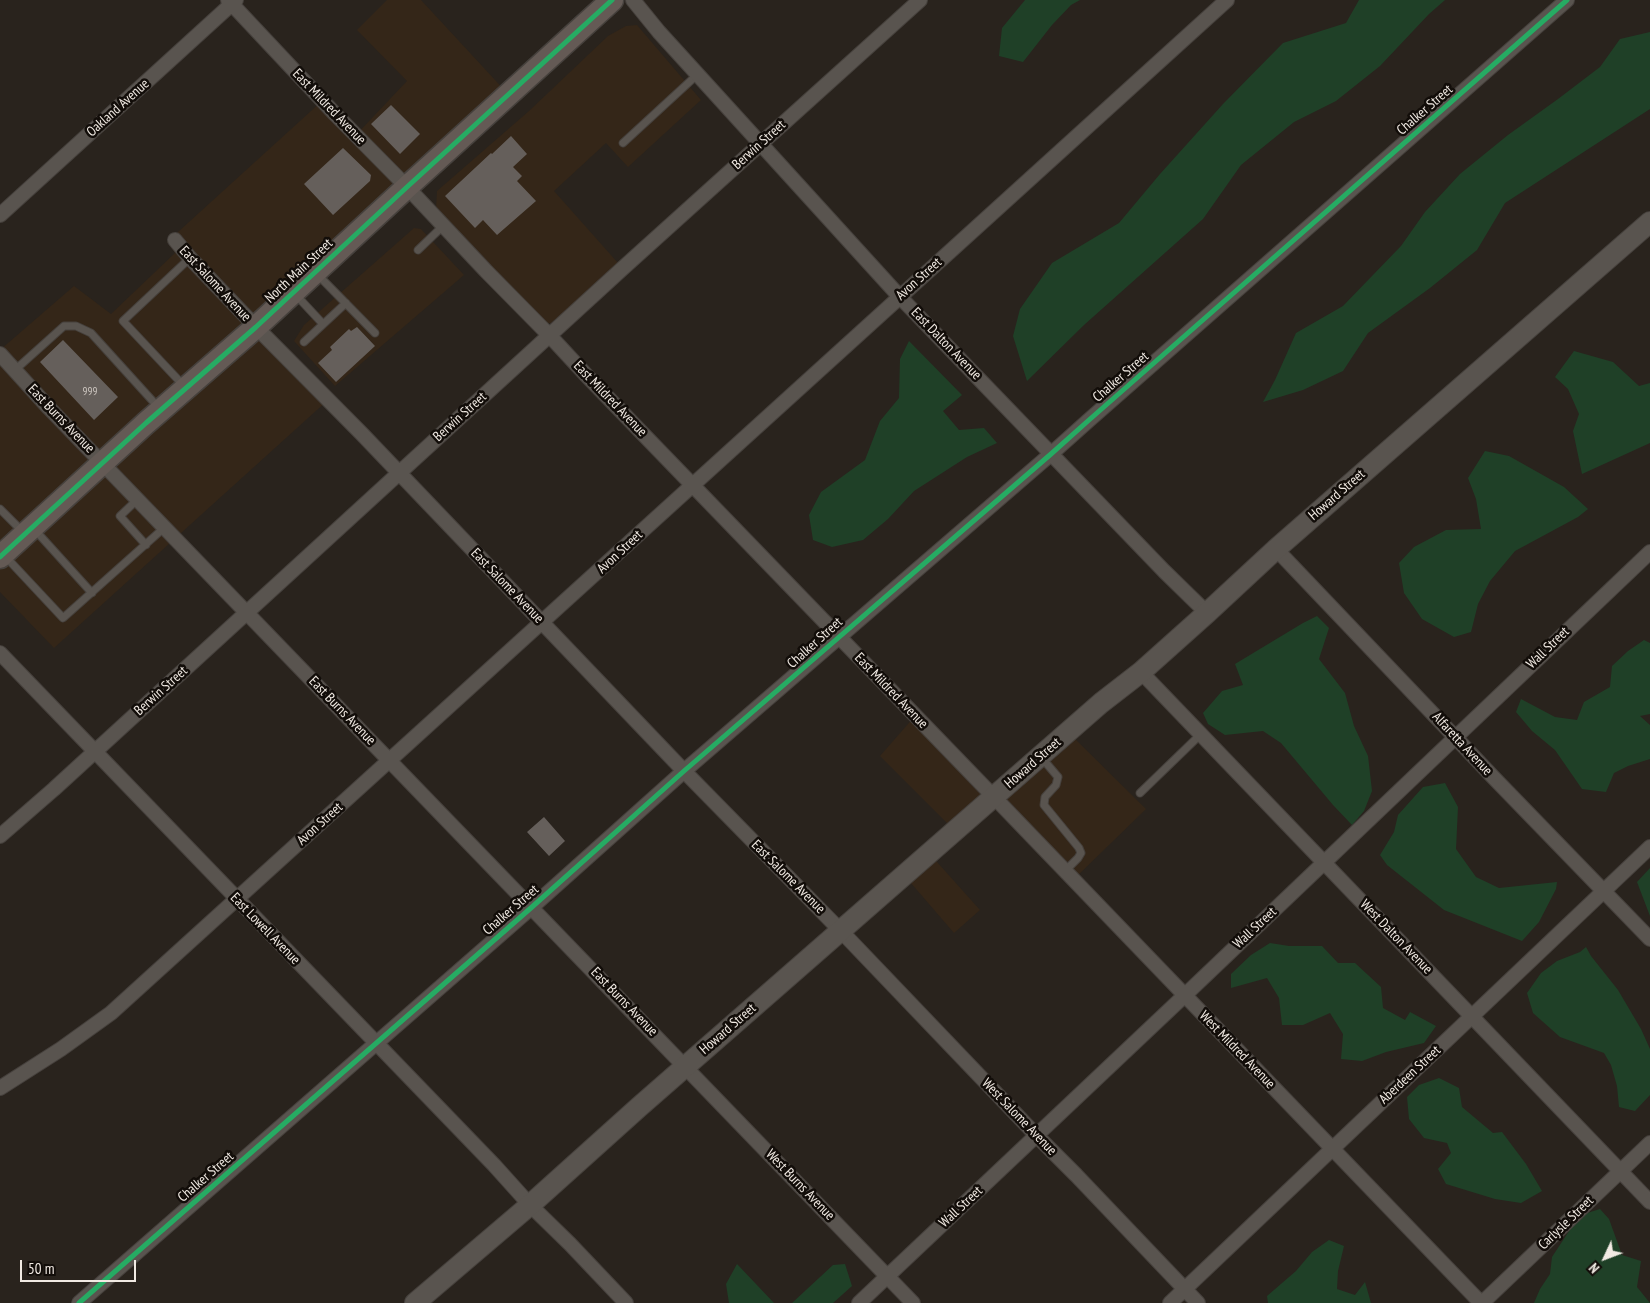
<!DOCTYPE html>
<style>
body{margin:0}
#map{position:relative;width:1650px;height:1303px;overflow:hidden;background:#29231d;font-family:"PT Sans Narrow",sans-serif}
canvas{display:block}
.north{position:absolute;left:1580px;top:1233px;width:50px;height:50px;-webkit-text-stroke:4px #120d09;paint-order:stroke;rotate:227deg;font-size:14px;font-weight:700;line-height:20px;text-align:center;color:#f1eae3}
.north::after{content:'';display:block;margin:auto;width:18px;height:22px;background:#f1eae3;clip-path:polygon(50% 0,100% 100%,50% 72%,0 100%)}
.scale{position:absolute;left:20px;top:1260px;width:116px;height:22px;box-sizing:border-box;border:2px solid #f1eae3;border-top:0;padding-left:6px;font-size:15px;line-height:18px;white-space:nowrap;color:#f1eae3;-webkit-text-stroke:4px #120d09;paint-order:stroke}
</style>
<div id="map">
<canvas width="1650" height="1303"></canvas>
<div class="north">N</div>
<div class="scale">50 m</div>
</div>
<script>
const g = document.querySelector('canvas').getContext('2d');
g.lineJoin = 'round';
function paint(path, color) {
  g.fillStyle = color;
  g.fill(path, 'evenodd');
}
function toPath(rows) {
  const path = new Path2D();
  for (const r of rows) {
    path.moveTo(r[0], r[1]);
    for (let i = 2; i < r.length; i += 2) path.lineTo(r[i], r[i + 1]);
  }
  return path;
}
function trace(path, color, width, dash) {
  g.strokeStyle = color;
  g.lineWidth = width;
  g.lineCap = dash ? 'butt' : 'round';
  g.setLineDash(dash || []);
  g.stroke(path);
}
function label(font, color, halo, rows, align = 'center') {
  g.font = font + ' "PT Sans Narrow",sans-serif';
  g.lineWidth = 5;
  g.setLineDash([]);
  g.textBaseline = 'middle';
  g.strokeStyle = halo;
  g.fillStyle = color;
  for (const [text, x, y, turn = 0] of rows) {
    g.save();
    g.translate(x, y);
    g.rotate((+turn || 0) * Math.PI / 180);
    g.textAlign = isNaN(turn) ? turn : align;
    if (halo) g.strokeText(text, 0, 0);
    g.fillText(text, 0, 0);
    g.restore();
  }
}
const built = toPath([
 [387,0,421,0,508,94,256,327,328,400,54,648,0,592,0,350,74,286,111,314,175,253,167,242,322,101,356,135,407,81,357,30],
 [637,25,701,100,628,167,606,143,554,191,618,263,562,314,551,323,545,323,436,210,437,191,529,111,608,36,626,26],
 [414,228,421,229,464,275,335,386,294,341,304,325],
 [915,716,994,796,1068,732,1146,809,1073,880,994,797,955,831,880,756],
 [929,853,980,910,954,933,904,875]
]);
const green = toPath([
 [1025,0,1080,0,1071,5,1052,25,1023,62,999,56,1002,28],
 [1359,0,1445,0,1429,14,1380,66,1336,101,1294,122,1241,165,1203,219,1084,325,1027,381,1013,336,1020,309,1052,263,1119,223,1160,174,1223,104,1283,43,1346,23],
 [1650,32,1650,109,1505,203,1477,250,1430,288,1368,333,1343,371,1303,390,1263,402,1275,380,1296,333,1343,306,1401,246,1425,212,1460,174,1508,135,1558,99,1600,67,1620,39],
 [909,341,962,395,943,411,959,430,984,428,997,443,967,457,914,491,888,519,863,540,832,547,813,540,809,515,821,492,865,460,880,421,899,398,900,359],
 [1574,351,1613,362,1639,386,1650,383,1650,443,1582,474,1573,431,1579,414,1568,389,1555,377],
 [1485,451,1509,456,1564,487,1588,509,1578,517,1515,551,1490,581,1478,604,1471,632,1454,637,1422,619,1404,593,1399,563,1414,547,1446,530,1481,529,1476,499,1468,478],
 [1317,616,1329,628,1319,659,1345,693,1354,726,1368,756,1372,791,1364,811,1352,825,1333,805,1281,743,1263,731,1225,735,1208,724,1203,713,1222,691,1243,685,1235,664,1303,623],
 [1644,640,1650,643,1650,714,1640,716,1650,725,1650,759,1628,766,1614,773,1606,792,1582,789,1555,750,1532,731,1516,712,1521,699,1555,717,1577,720,1584,702,1610,687,1612,666,1628,651],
 [1445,783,1458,807,1456,849,1476,877,1499,888,1557,882,1556,889,1539,922,1522,941,1444,910,1387,865,1380,855,1394,832,1398,815,1423,787],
 [1650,868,1650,916,1637,882],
 [1270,943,1289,946,1322,946,1338,963,1355,963,1381,987,1383,1008,1405,1020,1410,1012,1436,1026,1424,1043,1386,1052,1362,1061,1341,1059,1343,1034,1330,1013,1303,1025,1282,1025,1279,998,1267,978,1231,988,1231,974,1251,955],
 [1586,947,1591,956,1618,990,1641,1029,1650,1049,1650,1095,1635,1111,1619,1107,1617,1086,1611,1065,1604,1053,1560,1037,1533,1013,1527,993,1541,973,1557,961,1580,952],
 [1439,1078,1459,1088,1462,1107,1493,1133,1502,1132,1526,1164,1542,1191,1521,1203,1495,1199,1446,1184,1438,1169,1451,1153,1447,1143,1424,1138,1409,1119,1407,1097,1419,1085],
 [1600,1209,1609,1219,1622,1255,1641,1261,1637,1287,1650,1303,1534,1303,1540,1289,1550,1274,1552,1257,1571,1228,1584,1214],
 [1329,1240,1344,1246,1338,1271,1337,1289,1355,1295,1365,1282,1371,1303,1268,1303,1267,1296,1296,1271,1312,1252],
 [737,1264,774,1303,729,1303,726,1284],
 [845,1264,852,1286,833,1303,792,1303,833,1265]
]);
const building = toPath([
 [391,105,420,134,400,154,371,124],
 [511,136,527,154,513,167,522,176,517,181,536,201,497,235,483,220,475,228,445,196,491,153,492,154],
 [343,148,371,175,370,181,333,215,304,184],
 [357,327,375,346,336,382,318,363,332,350,330,347,349,329,351,331],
 [63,340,118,397,94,420,40,362],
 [544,817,565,841,549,856,527,832]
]);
const service = toPath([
 [623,143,698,74],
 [418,250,443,226],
 [317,274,375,333],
 [296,295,323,324],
 [304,342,346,303],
 [15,370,64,326,76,326,91,333,159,408],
 [184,386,123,321,190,258],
 [138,499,120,516,146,545],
 [0,509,23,532],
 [35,530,92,593],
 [5,556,63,618,165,527],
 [1041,757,1058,777,1056,785,1045,797,1044,805,1079,848,1081,853,1078,858,1065,871],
 [1140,793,1201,734]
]);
const minor = toPath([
 [228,0,335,114,407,187,486,271,550,336,587,376,994,797,1481,1303],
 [633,0,659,32,900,297,1164,571,1207,613],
 [0,215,236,0],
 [175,240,190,258,256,327,362,434,684,771,841,931,1037,1136,1076,1175,1198,1303],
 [0,354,49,408,913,1303],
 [1276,549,1494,778,1650,939],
 [0,653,494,1165,530,1205,570,1244,626,1303],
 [1141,672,1650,1202],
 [0,836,54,789,623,268,920,0],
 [0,1088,61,1049,111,1013,1227,0],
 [79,1303,532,907,684,771,1051,454,1089,420,1567,0],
 [859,1303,1184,996,1650,552],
 [1170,1303,1650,847],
 [1482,1303,1650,1143]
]);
const secondary = toPath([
 [415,1303,530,1205,639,1107,1101,703,1141,672,1207,613,1276,549,1650,222]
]);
const primary = toPath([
 [0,557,146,423,256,327,407,187,612,0]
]);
const cycleway = toPath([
 [0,557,146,423,256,327,407,187,612,0],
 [79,1303,532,907,684,771,1051,454,1089,420,1567,0]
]);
const numberNames = [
 ["999",90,392]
];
const streetNames = [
 ["East Mildred Avenue",329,107,46],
 ["Oakland Avenue",118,108,-42],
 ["Chalker Street",1425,110,-41],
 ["Berwin Street",759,145,-42],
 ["North Main Street",299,271,-43],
 ["Avon Street",919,279,-42],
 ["East Salome Avenue",215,284,47],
 ["East Dalton Avenue",946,344,46],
 ["Chalker Street",1121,377,-41],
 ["East Mildred Avenue",610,399,46],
 ["Berwin Street",460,417,-42],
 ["East Burns Avenue",61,419,46],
 ["Howard Street",1337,495,-41],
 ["Avon Street",620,552,-43],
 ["East Salome Avenue",507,586,46],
 ["Chalker Street",815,643,-42],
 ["Wall Street",1548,648,-44],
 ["Berwin Street",161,691,-42],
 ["East Mildred Avenue",891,691,46],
 ["East Burns Avenue",342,711,46],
 ["Alfaretta Avenue",1462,744,47],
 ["Howard Street",1033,763,-41],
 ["Avon Street",320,824,-42],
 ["East Salome Avenue",788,877,45],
 ["Chalker Street",511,910,-41],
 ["Wall Street",1255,928,-43],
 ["East Lowell Avenue",265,929,46],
 ["West Dalton Avenue",1396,937,46],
 ["East Burns Avenue",624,1002,46],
 ["Howard Street",728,1029,-41],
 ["West Mildred Avenue",1237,1050,46],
 ["Aberdeen Street",1410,1075,-43],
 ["West Salome Avenue",1019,1117,46],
 ["Chalker Street",206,1177,-41],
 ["West Burns Avenue",800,1185,46],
 ["Wall Street",961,1207,-43],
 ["Carlysle Street",1566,1223,-44]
];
paint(built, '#342618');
paint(green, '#1f4027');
paint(building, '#655f5b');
trace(service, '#46413d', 9);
trace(minor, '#46413d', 16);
trace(secondary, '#46413d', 22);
trace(primary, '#46413d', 25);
trace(service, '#59544f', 7);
trace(minor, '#59544f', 14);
trace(secondary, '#59544f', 20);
trace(primary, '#645a55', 22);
trace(cycleway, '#26ab63', 5);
label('11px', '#cec7c1', null, numberNames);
label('14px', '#f1eae3', '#120d09', streetNames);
</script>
